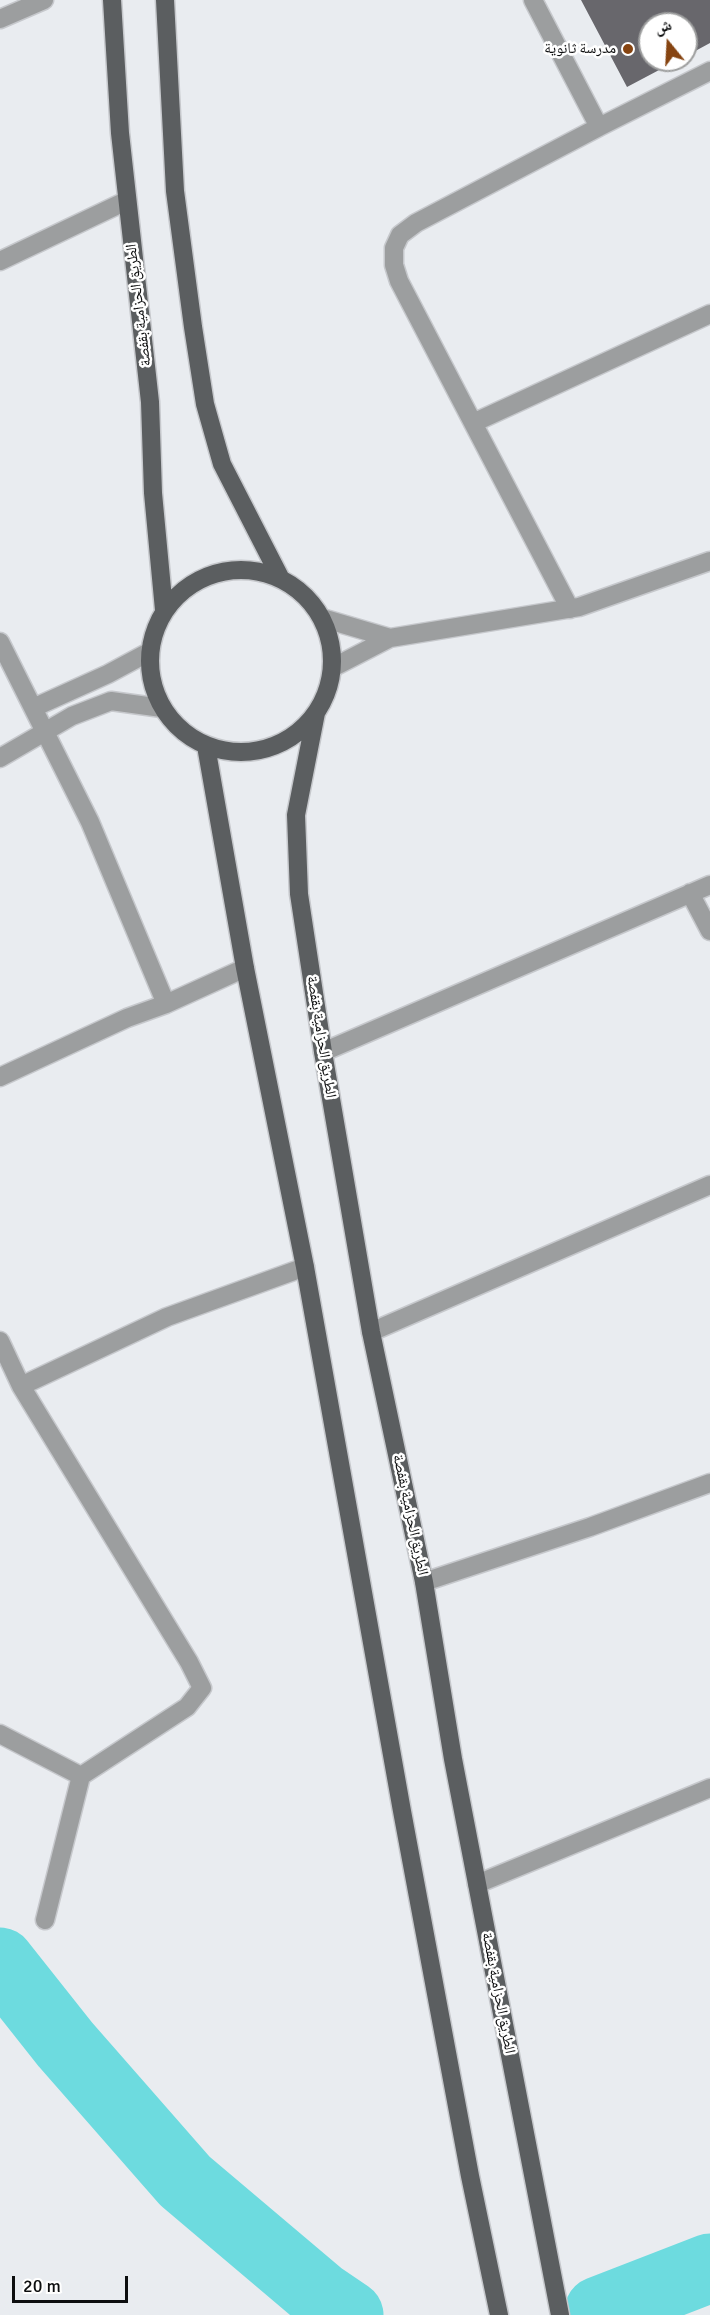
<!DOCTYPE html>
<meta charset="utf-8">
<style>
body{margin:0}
#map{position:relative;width:710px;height:2315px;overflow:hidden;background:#e9ecf0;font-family:Signika,"Noto Naskh Arabic",sans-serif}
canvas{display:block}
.north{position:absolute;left:638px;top:12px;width:60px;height:60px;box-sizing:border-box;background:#fff;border:2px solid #9e9f9f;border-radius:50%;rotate:342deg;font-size:16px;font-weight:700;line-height:24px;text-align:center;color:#0d0e0f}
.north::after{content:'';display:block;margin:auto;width:21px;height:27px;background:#864411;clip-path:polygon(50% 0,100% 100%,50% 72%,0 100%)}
.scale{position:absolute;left:12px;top:2276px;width:116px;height:27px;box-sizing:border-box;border:3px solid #0d0e0f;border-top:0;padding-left:8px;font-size:18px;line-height:21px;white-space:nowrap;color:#0d0e0f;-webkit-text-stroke:4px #fff;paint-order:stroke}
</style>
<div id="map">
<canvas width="710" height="2315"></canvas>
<div class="north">ش</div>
<div class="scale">20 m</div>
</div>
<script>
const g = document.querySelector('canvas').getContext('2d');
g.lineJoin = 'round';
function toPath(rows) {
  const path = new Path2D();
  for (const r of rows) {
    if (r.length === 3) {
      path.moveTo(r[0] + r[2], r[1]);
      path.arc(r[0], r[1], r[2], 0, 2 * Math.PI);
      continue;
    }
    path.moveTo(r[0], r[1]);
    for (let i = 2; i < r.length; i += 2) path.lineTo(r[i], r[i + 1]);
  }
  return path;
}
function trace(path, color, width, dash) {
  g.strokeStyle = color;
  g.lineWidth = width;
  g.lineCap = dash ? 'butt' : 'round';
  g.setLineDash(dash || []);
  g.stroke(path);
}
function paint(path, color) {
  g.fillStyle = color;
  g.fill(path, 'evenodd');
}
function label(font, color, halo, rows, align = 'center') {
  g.font = font + ' Signika,"Noto Naskh Arabic",sans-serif';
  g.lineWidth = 5;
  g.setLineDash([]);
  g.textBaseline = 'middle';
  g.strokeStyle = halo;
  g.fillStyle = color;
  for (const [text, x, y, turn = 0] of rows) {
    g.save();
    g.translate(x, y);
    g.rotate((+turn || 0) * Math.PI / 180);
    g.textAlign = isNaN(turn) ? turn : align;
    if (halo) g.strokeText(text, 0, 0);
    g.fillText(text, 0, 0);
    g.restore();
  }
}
const river = toPath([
 [0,1962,65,2044,185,2181,321,2296,349,2315],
 [599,2311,710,2268]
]);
const building = toPath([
 [581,0,710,0,710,43,686,56,686,24,650,24,650,60,678,60,627,87]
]);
const minor = toPath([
 [533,0,599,127,710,71],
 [0,19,44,0],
 [0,261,126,201],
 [473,423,710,314],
 [570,609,399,281,394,265,394,248,400,235,416,223,599,127],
 [322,618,390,638,332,668],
 [390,638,579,607,710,561],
 [0,642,90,822,166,1004,127,1018,0,1077],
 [33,708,108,674,149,652],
 [0,758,72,716,111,701,162,708],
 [690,893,710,931],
 [166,1004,245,968],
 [323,1052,710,885],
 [371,1332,710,1185],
 [0,1341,21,1386,189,1662,202,1688,187,1707,81,1776,45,1920],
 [21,1386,167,1317,305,1267],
 [424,1582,590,1527,710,1483],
 [0,1734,81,1776],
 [477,1884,710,1788]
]);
const major = toPath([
 [112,0,120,133,150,402,153,493,164,610],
 [165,0,175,191,193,327,205,404,222,464,281,579],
 [241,661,91],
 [316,713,296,815,299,894,323,1052,371,1332,424,1582,453,1759,560,2315],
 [206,746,245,968,305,1267,402,1811,470,2176,499,2315]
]);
const markers = [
 [628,49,6,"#864411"]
];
const poiNames = [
 ["مدرسة ثانوية",616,49]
];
const streetNames = [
 ["الطريق الحزامية بقفصة",139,305,-97],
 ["الطريق الحزامية بقفصة",321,1037,81],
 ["الطريق الحزامية بقفصة",410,1515,78],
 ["الطريق الحزامية بقفصة",498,1993,79]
];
trace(river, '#6ddbdf', 69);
paint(building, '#68676c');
trace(minor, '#c6c8cc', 21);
trace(major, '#c6c8cc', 21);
trace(minor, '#9c9e9f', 18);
trace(major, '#5b5e60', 18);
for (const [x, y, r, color] of markers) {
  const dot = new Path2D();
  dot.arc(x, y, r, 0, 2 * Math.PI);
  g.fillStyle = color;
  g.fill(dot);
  trace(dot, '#fff', 2);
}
label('15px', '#0d0e0f', '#fff', poiNames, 'right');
label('15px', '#0d0e0f', '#fff', streetNames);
</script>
